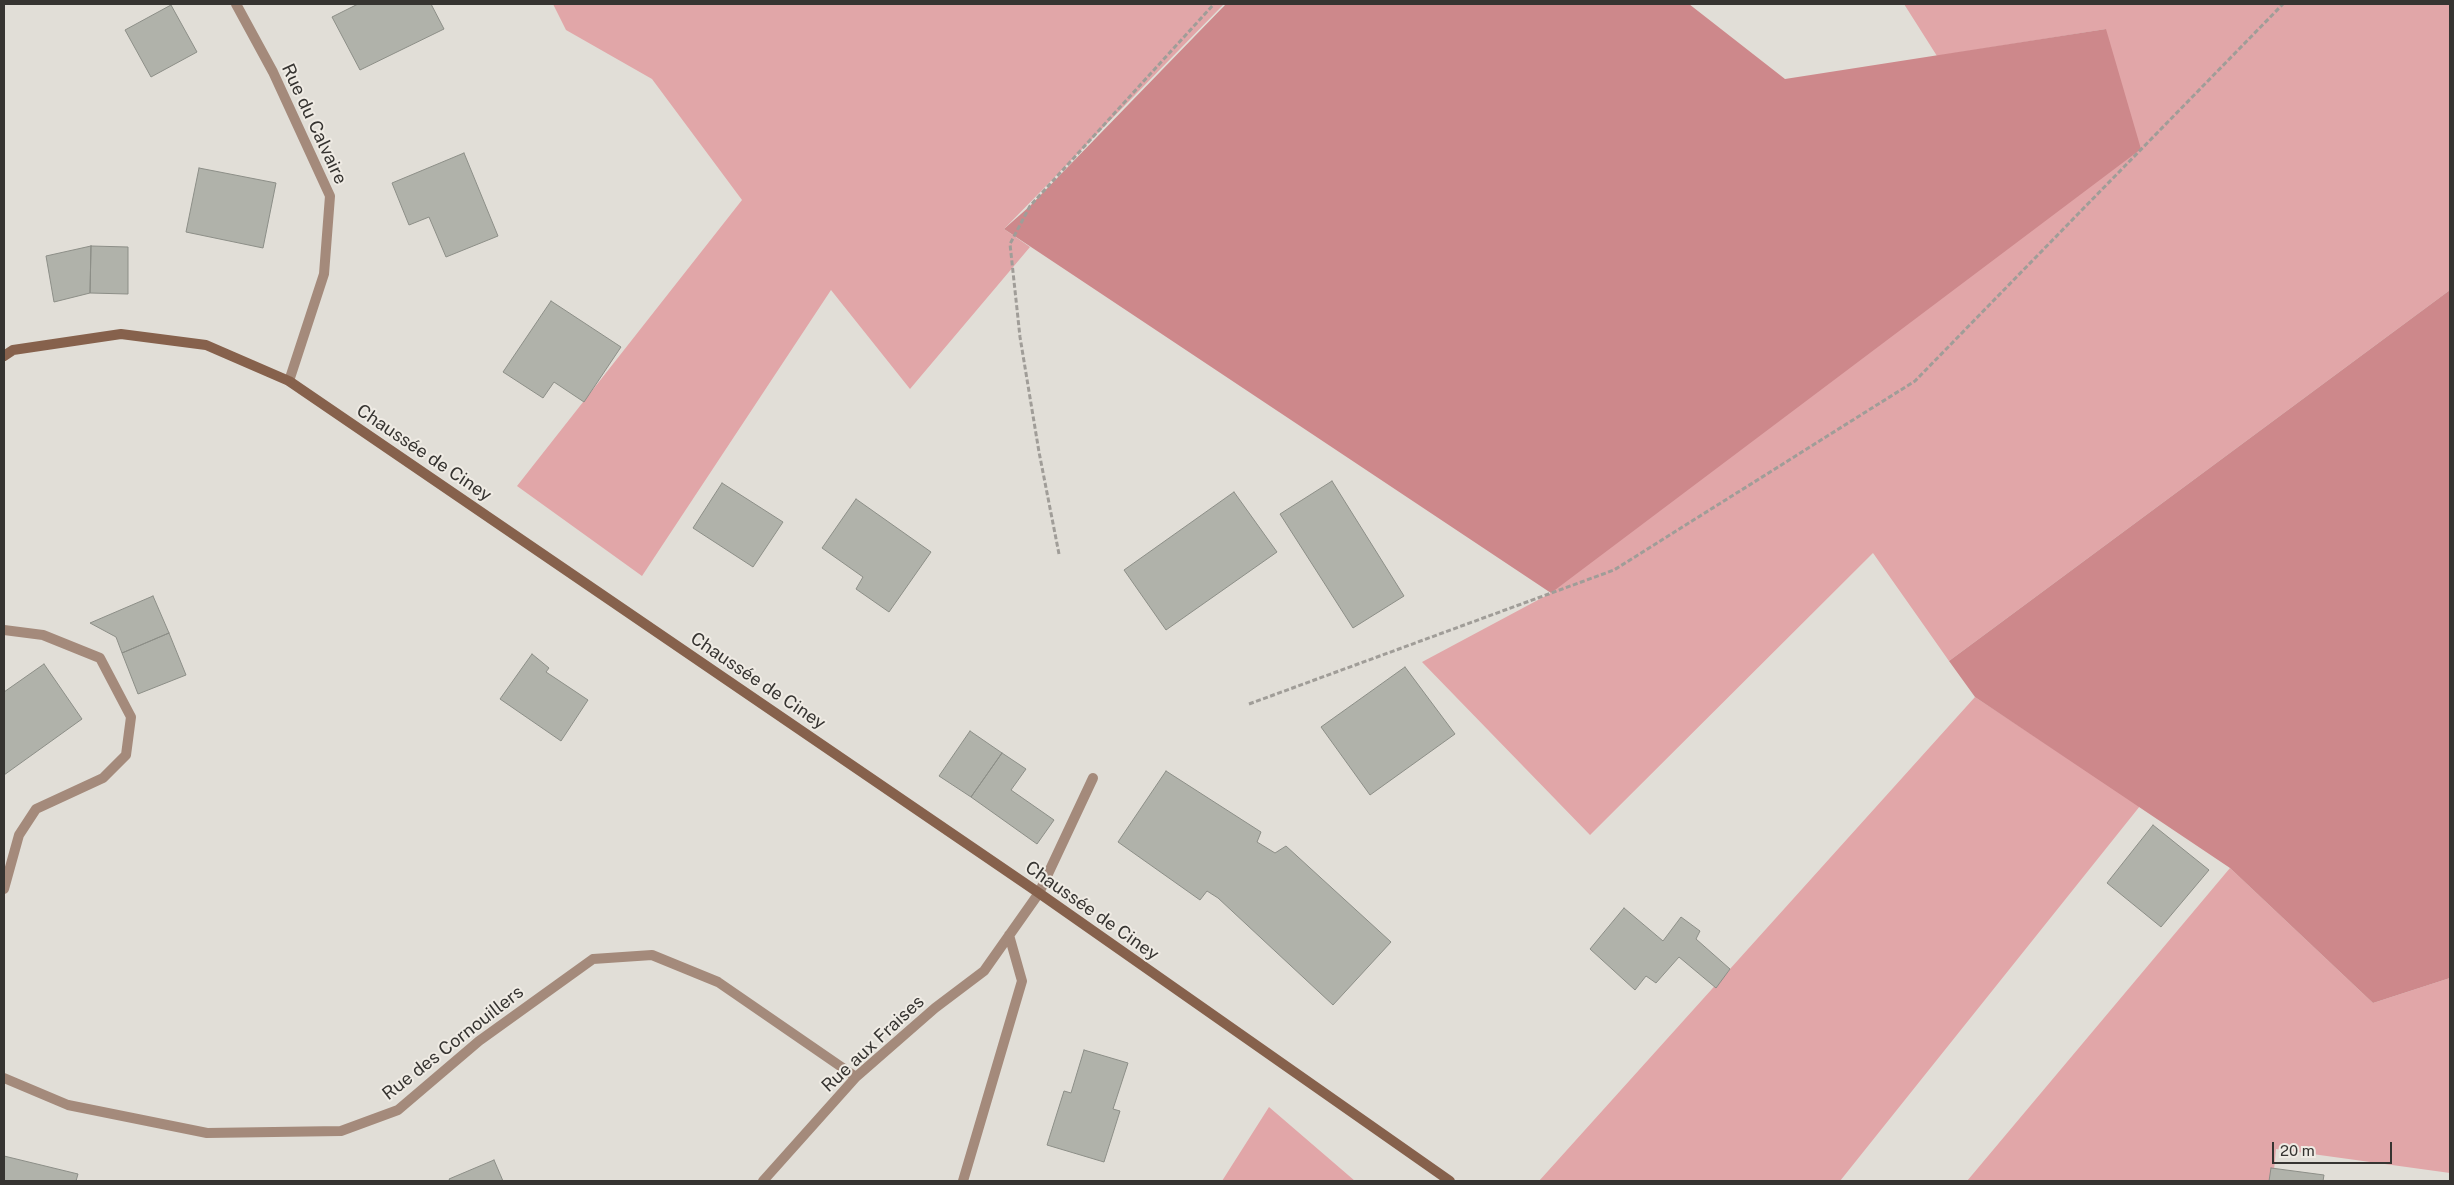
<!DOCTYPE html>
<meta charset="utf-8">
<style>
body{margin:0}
#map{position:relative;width:2454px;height:1185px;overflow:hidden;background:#e1ded7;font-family:"Public Sans",sans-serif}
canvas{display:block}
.frame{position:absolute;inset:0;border:5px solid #363431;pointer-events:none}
.scale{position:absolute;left:2272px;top:1142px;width:120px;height:22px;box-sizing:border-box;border:2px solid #363431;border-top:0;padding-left:6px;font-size:15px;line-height:18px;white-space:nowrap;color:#363431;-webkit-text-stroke:4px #efebe4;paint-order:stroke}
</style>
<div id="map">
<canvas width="2454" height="1185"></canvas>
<div class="frame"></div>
<div class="scale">20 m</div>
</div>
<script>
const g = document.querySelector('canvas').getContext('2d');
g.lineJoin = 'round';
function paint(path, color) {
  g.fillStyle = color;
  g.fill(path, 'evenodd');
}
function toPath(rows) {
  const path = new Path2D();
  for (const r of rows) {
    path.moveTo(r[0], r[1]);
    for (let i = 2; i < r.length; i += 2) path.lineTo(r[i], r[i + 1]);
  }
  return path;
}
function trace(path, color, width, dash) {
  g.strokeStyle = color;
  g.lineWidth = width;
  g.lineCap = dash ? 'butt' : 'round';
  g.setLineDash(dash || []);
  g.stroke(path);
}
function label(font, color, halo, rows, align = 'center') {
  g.font = font + ' "Public Sans",sans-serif';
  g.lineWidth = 4;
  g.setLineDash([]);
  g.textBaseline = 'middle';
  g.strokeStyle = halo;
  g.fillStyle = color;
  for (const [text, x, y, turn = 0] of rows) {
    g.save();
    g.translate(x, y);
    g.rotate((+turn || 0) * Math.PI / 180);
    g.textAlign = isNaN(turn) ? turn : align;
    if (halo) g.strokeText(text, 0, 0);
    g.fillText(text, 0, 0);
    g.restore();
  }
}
const green = toPath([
 [553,4,1224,4,1004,229,1030,247,910,389,831,290,642,576,517,486,742,200,652,79,566,30],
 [1904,4,2450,4,2450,290,1949,661,1873,553,1590,835,1422,662,1551,593,2106,29,1937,56],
 [1975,697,2140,806,1840,1181,1539,1181],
 [2230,868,2373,1003,2450,978,2450,1173,2276,1149,2273,1181,1967,1181],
 [1269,1107,1355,1181,1222,1181]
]);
const forest = toPath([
 [1226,4,1689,4,1785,79,2106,29,2141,149,1551,593,1004,229,1030,206],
 [2450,290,2450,978,2373,1003,2230,868,1975,697,1949,661]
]);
const building = toPath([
 [358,4,431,4,444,29,360,70,332,17,358,4],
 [171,5,197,52,151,77,125,30,171,5],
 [464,153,498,236,446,257,429,217,409,225,392,183,464,153],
 [199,168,276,183,263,248,186,232,199,168],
 [91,246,128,247,128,294,90,293,91,246],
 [91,246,90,293,54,302,46,256,91,246],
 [551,301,621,347,584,402,554,382,543,398,503,372,551,301],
 [1332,481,1404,596,1353,628,1280,514,1332,481],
 [722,483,783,522,753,567,693,528,722,483],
 [1234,492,1277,552,1166,630,1124,570,1234,492],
 [856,499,931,552,889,612,856,589,863,577,822,548,856,499],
 [153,596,169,633,122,653,116,637,90,623,153,596],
 [169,633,186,675,138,694,122,653,169,633],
 [532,654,549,668,546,672,588,700,561,741,500,699,532,654],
 [44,664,82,719,4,775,4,692,44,664],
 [1405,667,1455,734,1370,795,1321,727,1405,667],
 [970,731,1002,753,971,797,939,776,970,731],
 [1002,753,1026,769,1011,790,1054,820,1037,844,971,797,1002,753],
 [1166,771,1261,832,1257,842,1275,853,1286,846,1391,942,1333,1005,1218,898,1207,891,1200,900,1118,842,1166,771],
 [2153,825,2209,870,2161,927,2107,883,2153,825],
 [1624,908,1663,941,1681,917,1700,931,1696,939,1730,969,1716,988,1679,957,1656,983,1646,976,1635,990,1590,949,1624,908],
 [1084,1050,1128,1063,1113,1109,1120,1111,1104,1162,1047,1145,1064,1091,1071,1093,1084,1050],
 [4,1156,78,1174,76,1181,4,1181,4,1156],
 [494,1160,503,1181,450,1181,449,1179,494,1160],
 [2271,1168,2324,1175,2323,1181,2269,1181,2271,1168]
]);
const path = toPath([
 [1059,554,1039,452,1020,337,1010,244,1030,206,1214,4],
 [1249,704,1614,570,1915,381,2283,4]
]);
const service = toPath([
 [1039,893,1093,778]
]);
const minor = toPath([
 [236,4,273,72,330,196,324,274,289,381],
 [4,630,43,635,100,658,131,717,126,755,103,778,36,809,19,835,4,889],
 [4,1078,68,1105,207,1133,341,1131,398,1110,479,1041,593,959,652,955,718,982,856,1077],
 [763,1181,856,1077,935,1008,984,971,1039,893],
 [963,1181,1022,981,1009,935]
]);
const secondary = toPath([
 [4,356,13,350,121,334,206,345,289,381,1039,893,1450,1181]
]);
const streetNames = [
 ["Rue du Calvaire",314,124,65],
 ["Chaussée de Ciney",424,453,34],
 ["Chaussée de Ciney",758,681,34],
 ["Chaussée de Ciney",1092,911,35],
 ["Rue des Cornouillers",453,1043,-38],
 ["Rue aux Fraises",873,1044,-43]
];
paint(green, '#e1a6a8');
paint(forest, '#cd888b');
paint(building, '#b0b2aa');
trace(building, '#8c8e87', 1);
trace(path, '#a09d98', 3, [5, 2.5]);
trace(service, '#a48a7b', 10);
trace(minor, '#a48a7b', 10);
trace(secondary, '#86614c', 10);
label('18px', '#363431', '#efebe4', streetNames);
</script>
